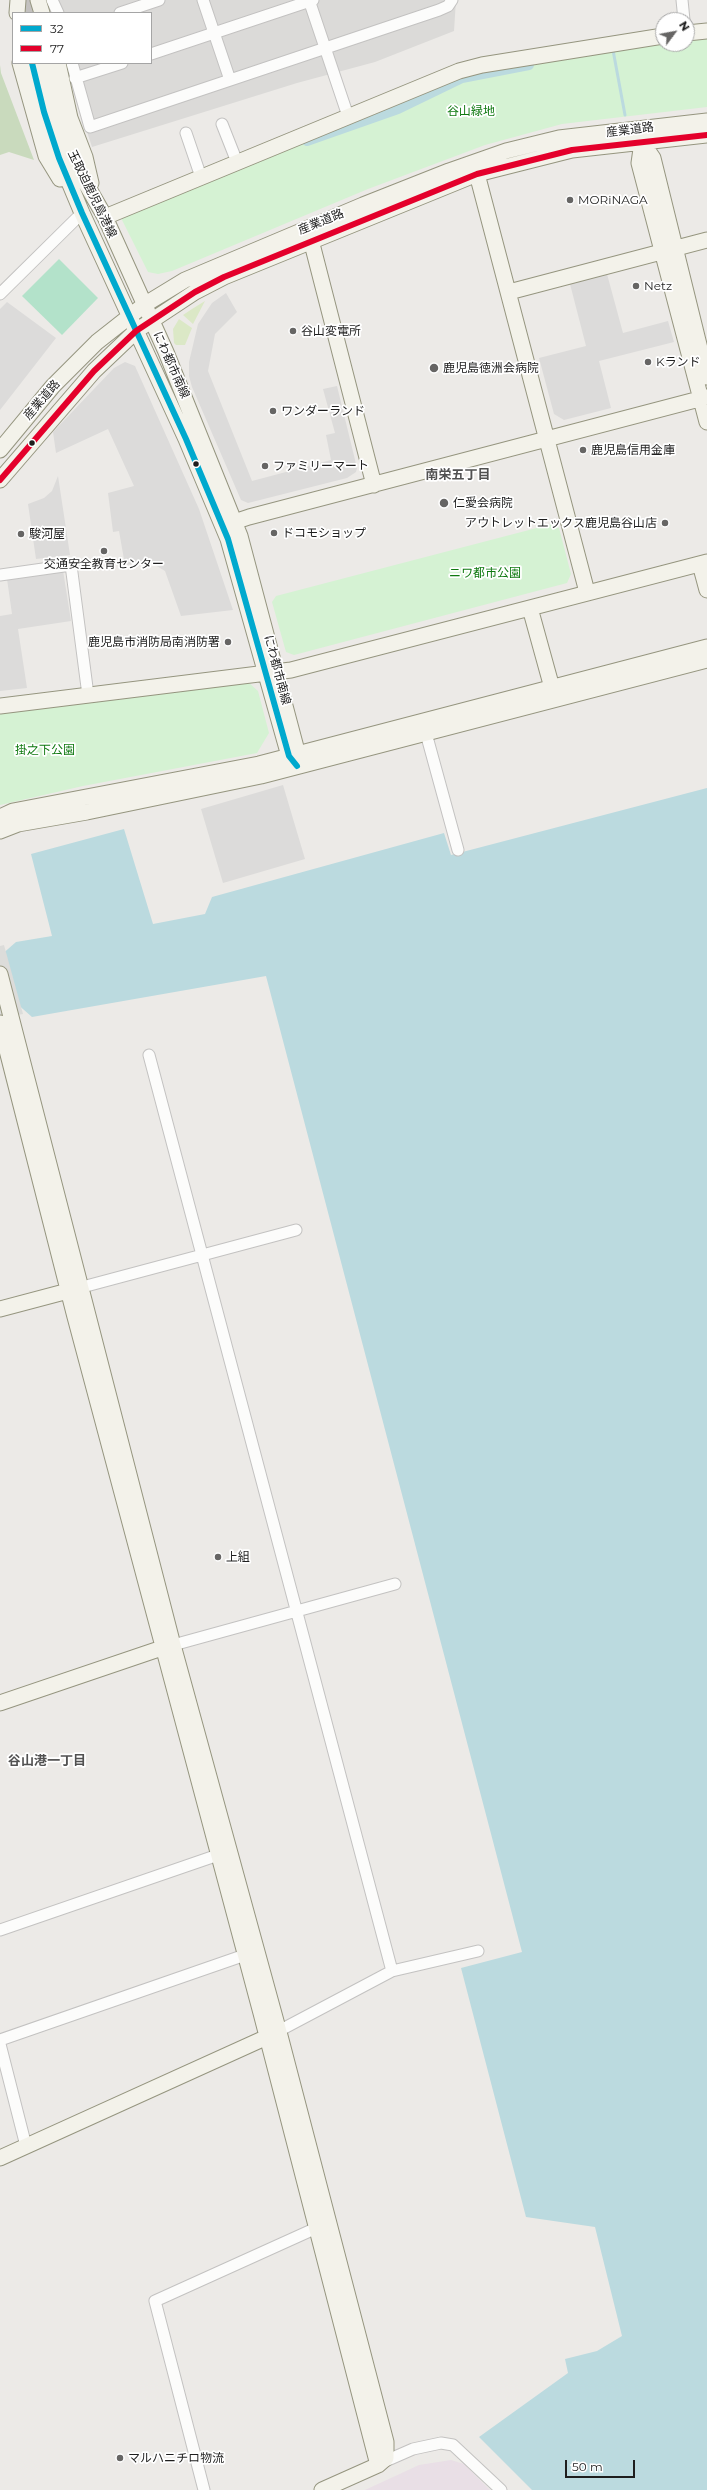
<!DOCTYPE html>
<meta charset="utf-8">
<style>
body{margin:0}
#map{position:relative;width:707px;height:2490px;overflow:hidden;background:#eceae7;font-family:Montserrat,sans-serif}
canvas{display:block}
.legend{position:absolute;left:12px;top:12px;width:140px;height:52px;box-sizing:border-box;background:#fff;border:1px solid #a5a5a5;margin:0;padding:5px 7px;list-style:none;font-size:12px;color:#1e1e1e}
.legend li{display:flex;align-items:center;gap:8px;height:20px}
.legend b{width:20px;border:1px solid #a5a5a5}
.north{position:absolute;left:655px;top:12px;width:40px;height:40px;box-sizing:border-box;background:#fff;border:1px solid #a5a5a5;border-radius:50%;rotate:58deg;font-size:11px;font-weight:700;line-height:16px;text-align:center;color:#1e1e1e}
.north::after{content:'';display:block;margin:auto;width:14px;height:18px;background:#666564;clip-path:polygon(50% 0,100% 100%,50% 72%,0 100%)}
.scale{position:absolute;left:565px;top:2460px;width:70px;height:18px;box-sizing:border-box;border:2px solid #1e1e1e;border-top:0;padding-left:5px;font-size:12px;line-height:14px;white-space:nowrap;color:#1e1e1e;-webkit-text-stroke:3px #fff;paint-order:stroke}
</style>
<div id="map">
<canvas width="707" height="2490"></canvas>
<ul class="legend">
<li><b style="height:5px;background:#00a9ce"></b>32</li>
<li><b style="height:5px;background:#e4002b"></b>77</li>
</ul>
<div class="north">N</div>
<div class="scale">50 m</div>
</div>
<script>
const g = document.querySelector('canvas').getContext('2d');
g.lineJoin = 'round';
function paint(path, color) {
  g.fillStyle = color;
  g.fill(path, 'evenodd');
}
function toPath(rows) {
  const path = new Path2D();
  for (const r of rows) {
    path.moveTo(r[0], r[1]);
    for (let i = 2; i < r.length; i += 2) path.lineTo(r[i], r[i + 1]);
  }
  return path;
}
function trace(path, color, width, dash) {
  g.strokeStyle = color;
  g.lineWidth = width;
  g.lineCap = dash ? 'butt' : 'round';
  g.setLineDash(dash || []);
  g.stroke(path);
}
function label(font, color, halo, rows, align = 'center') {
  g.font = font + ' Montserrat,"Noto Sans JP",sans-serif';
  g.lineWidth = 3.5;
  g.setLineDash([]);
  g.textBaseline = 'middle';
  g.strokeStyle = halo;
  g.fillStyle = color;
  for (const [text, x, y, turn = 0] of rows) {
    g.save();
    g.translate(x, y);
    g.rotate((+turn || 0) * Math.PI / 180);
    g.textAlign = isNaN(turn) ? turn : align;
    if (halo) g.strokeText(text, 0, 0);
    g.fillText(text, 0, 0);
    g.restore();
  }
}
const residential = toPath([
 [48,0,456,0,454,31,375,62,297,83,92,147,71,83,67,63,151,63,151,13,54,13]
]);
const industrial = toPath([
 [451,2460,464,2464,490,2490,365,2490,419,2465]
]);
const grass = toPath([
 [205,301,193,324,183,315,192,309],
 [179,319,192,328,185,345,176,345,174,343,173,329]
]);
const forest = toPath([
 [0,65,1,73,34,160,9,152,0,155]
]);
const park = toPath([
 [707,35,707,107,562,124,485,145,368,189,172,271,158,274,148,272,119,214,462,76,537,61,663,41,663,44,687,44,687,37],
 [552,524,559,528,571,574,567,583,294,655,286,652,272,602,276,596],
 [248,682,258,691,269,733,257,753,83,786,0,805,0,712]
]);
const pitch = toPath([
 [59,259,98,298,62,335,22,296]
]);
const parking = toPath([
 [607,274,623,333,668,321,674,342,599,361,611,408,564,420,554,414,539,358,586,346,570,284],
 [226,293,237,312,215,334,208,371,252,481,331,460,326,435,335,433,323,389,337,386,357,468,356,472,347,478,248,503,241,500,192,387,189,376,189,362,198,324,212,303],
 [7,302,56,338,0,410,0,309],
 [125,362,135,366,199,509,233,610,181,616,165,571,150,562,125,565,119,531,113,532,108,493,134,486,108,429,56,453,53,432,114,368],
 [58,476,70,555,36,559,28,504,44,498,52,491],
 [62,564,71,621,18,629,27,688,0,691,0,616,12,614,6,572],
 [283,785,305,859,223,883,201,809]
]);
const water = toPath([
 [707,788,707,2490,532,2490,479,2437,568,2373,565,2359,597,2351,622,2336,595,2227,526,2217,461,1968,522,1952,266,976,32,1017,15,1002,0,956,16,942,52,936,31,854,124,829,153,924,205,914,212,897,444,833,451,855]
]);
const pier = toPath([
 [4,945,23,1014,0,1018,0,946]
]);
const stream = toPath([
 [613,50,625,115]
]);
const canal = toPath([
 [307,141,398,109,462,78,529,65]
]);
const secondaryTunnel = toPath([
 [25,0,26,13]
]);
const street = toPath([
 [52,0,58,13],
 [203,0,230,80],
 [309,0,348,116],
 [682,0,684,20],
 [120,13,159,0],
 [151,54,313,0],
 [72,63,90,127,439,10,448,6,452,0],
 [75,78,122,63],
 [222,124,237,162],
 [186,133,201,177],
 [0,294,82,213],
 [0,575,71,565,88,695],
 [424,726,458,850],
 [149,1055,392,1971],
 [75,1289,296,1230],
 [166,1647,395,1584],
 [0,1930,218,1855],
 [273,2034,392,1971,478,1951],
 [0,2040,245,1955],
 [0,2044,26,2146],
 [381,2463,413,2449,441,2443,453,2445,501,2490],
 [204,2490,155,2301,323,2225]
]);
const secondary = toPath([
 [38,0,42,13],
 [17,13,18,0],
 [687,33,707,31],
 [20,63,46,156,60,179],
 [32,63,44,112,59,158,82,213,186,439,228,539,289,756,297,766],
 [45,63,73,161,105,217,166,352,240,536,298,755],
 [58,63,70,118,85,157,91,183],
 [641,133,642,142,639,163,707,422],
 [642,142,653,158,707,377],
 [477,174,587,592],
 [105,217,459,71,482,65,663,36],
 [311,240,374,485],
 [509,292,707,240],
 [0,450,53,386,97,342,144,305,185,280,363,205,449,171,506,151,559,138,707,121],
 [0,480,94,371,136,331,195,292,224,277,477,174,572,150,707,135],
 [225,525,249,517,707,397],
 [700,564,707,590],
 [530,608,554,695],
 [0,706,291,670,707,562],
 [0,817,13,811,259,764,707,647],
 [0,831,18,824,87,812,261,776,707,660],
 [0,974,173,1645,279,2032,386,2442,386,2458,378,2465,322,2490],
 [0,1023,75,1317,261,2013,378,2465],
 [0,1309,68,1291],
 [0,1703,162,1648],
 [0,2158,267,2037]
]);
const bus1 = toPath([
 [32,63,44,112,59,158,82,213,186,439,228,539,289,756,297,766]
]);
const bus2 = toPath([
 [0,480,94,371,136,331,195,292,224,277,477,174,572,150,707,135]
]);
const markers = [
 [570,200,4,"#666564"],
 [636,286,4,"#666564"],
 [293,331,4,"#666564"],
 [648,362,4,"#666564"],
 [434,368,5,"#666564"],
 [273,411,4,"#666564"],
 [32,443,3.5,"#1e1e1e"],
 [583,450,4,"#666564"],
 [196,464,3.5,"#1e1e1e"],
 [265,466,4,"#666564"],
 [444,503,5,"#666564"],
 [665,523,4,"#666564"],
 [274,533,4,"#666564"],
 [21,534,4,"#666564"],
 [104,551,4,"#666564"],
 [228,642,4,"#666564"],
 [218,1557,4,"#666564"],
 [120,2458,4,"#666564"]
];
const parkNames = [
 ["谷山緑地",471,111],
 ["ニワ都市公園",485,573],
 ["掛之下公園",45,750]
];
const streetNames = [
 ["産業道路",630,130,-7],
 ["玉取迫鹿児島港線",92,194,64],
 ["産業道路",321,222,-22],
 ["にわ都市南線",171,365,66],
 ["産業道路",42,400,-49],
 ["にわ都市南線",277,670,75]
];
const poiNames = [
 ["MORiNAGA",578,200],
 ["Netz",644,286],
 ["谷山変電所",301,331],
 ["Kランド",656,362],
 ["鹿児島徳洲会病院",443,368],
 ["ワンダーランド",281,411],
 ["鹿児島信用金庫",591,450],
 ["ファミリーマート",273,466],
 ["仁愛会病院",453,503],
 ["アウトレットエックス鹿児島谷山店",657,523,"right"],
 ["ドコモショップ",282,533],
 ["駿河屋",29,534],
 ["交通安全教育センター",104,564,"center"],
 ["鹿児島市消防局南消防署",220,642,"right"],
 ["上組",226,1557],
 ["マルハニチロ物流",128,2458]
];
const neighbourhoodNames = [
 ["南栄五丁目",458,475],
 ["谷山港一丁目",47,1761]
];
paint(residential, '#dbdad8');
paint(industrial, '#e9dfe6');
paint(grass, '#dbe8c6');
paint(forest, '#c9dabd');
paint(park, '#d5f2d3');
paint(pitch, '#b3e2ca');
paint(parking, '#dcdbda');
paint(water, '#bbdadf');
paint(pier, '#dcdcda');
trace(stream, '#bbdadf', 3);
trace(canal, '#bbdadf', 10);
trace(secondaryTunnel, '#c3c1bf', 15, [15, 8]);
trace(street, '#c3c2c1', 13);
trace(secondary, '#95957f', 17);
trace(street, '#fcfcfb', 11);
trace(secondary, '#f3f2ea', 15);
trace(bus1, '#00a9ce', 6);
trace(bus2, '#e4002b', 6);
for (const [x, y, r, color] of markers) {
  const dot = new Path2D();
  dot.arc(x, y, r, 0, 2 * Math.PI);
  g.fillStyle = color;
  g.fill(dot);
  trace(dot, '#fff', 1.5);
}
label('12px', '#0f7910', '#fff', parkNames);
label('12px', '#1e1e1e', '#fff', streetNames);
label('12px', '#1e1e1e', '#fff', poiNames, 'left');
label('bold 13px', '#515151', '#fff', neighbourhoodNames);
</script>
